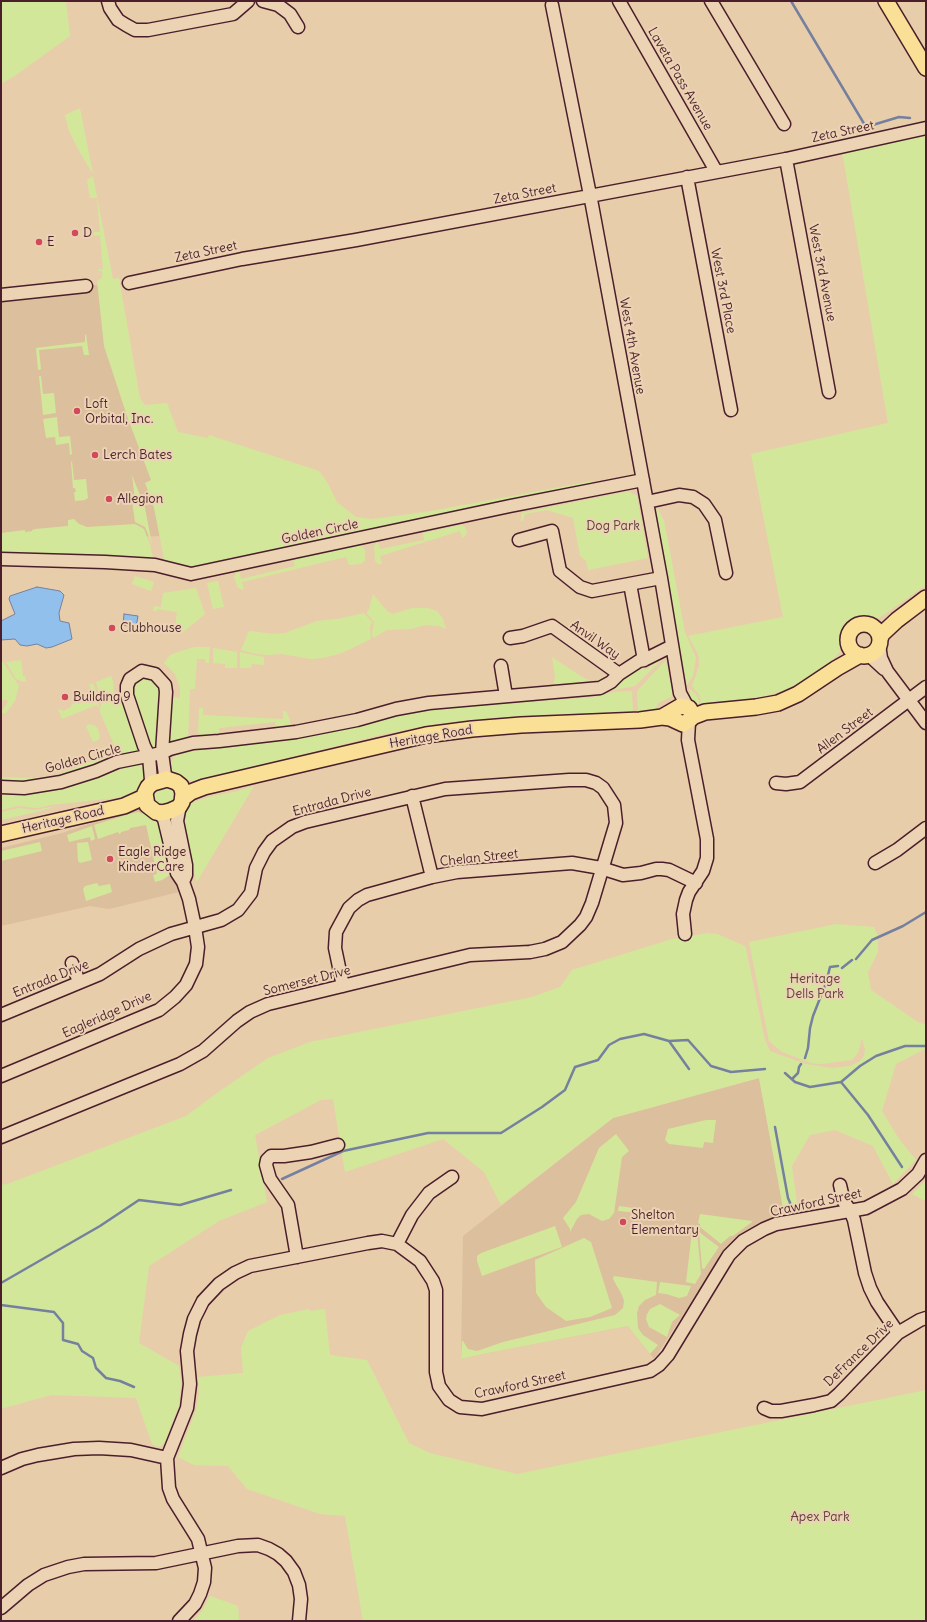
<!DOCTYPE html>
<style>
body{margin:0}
#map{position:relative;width:927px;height:1622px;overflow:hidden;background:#e8cdab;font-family:Delius,sans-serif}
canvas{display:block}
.frame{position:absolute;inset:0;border:2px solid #4a1f2b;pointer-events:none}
</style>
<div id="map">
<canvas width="927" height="1622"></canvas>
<div class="frame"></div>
</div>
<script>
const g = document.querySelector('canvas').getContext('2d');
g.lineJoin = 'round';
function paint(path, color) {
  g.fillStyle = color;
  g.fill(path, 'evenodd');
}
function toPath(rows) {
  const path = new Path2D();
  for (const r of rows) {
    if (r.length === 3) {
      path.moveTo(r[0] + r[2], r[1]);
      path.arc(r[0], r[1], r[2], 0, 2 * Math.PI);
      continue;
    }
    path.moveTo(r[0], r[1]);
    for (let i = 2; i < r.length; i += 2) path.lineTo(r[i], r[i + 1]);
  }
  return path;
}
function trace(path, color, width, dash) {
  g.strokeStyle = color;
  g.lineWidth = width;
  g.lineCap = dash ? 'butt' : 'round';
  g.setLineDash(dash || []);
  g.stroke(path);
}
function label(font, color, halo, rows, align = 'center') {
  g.font = font + ' Delius,sans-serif';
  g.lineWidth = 4;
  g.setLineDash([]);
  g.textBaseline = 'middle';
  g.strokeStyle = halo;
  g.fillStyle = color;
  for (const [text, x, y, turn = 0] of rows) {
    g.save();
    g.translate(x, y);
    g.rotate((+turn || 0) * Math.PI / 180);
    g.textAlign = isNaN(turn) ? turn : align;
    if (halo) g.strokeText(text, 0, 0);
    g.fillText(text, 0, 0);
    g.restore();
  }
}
const built = toPath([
 [99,285,170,536,1,539,1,295],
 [138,809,144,810,161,821,179,892,109,909,90,906,1,926,1,848,62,833,130,810],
 [759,1078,784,1213,747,1232,727,1248,654,1359,628,1326,483,1354,461,1359,463,1236,613,1118]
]);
const green = toPath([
 [1,1,66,1,70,36,16,75,1,84],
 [80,108,93,174,78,149,69,131,65,115],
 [926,132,926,585,879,618,863,617,852,620,847,625,842,634,840,651,836,656,824,668,803,681,786,690,766,696,718,704,702,705,699,695,692,686,699,666,699,660,698,654,688,636,783,617,751,454,888,423,842,151],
 [93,176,113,279,119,278,140,398,145,405,167,403,178,432,208,438,209,435,319,471,327,482,337,502,356,517,373,519,431,511,592,481,593,487,198,567,165,564,154,508,145,483,151,480,127,416,104,346,97,281,102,278,102,271,98,271,98,270,103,269,100,235,94,236,94,232,100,232,97,198,90,198,87,180],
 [86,334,89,355,84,355,82,346,39,350,41,369,38,370,36,348,85,342,85,335],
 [39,376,41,376,43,394,54,393,56,413,43,415],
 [57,417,59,437,70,436,72,454,70,455,69,443,56,445,55,437,46,438,43,419],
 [72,461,74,480,86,479,88,498,85,500,75,501,74,492,76,492,75,488,73,488,71,462],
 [132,475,145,508,152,544,145,527,135,522,132,501,135,501],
 [630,491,630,493,636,495,637,497,648,558,588,570,586,561,580,556,573,518,547,510,525,514,523,521,521,521,521,513],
 [655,510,658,510,664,520,685,632,696,658,693,676,687,685,654,514],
 [74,519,79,524,87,527,135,524,144,529,150,544,154,562,1,556,1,533,25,530,25,532,32,531,32,530,35,529,68,526,68,520],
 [461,525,464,526,466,529,467,533,464,537,462,538,460,531,380,556,382,564,378,564,375,561,374,546,378,542,380,549,424,540,423,533],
 [359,545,362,546,365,550,365,561,361,564,349,565,346,557,242,582,244,590,238,588,237,586,234,577,237,572,239,571,241,579,295,566,293,558],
 [135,576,154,582,151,591,132,584],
 [218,581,224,607,213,609,207,583],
 [196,588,205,614,181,634,174,633,177,612,157,609,157,611,153,611,154,606,161,607,163,593],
 [373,594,387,611,393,614,412,608,428,608,437,611,443,619,446,629,439,626,425,625,411,629,387,630,373,638,372,633,374,622,367,614,367,612,369,609],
 [364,613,372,622,370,627,371,639,342,653,323,658,311,659,281,654,268,655,256,654,241,650,249,631,275,634,285,633,317,621,337,619],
 [195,647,210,647,209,663,206,663,205,659,197,659,195,689,190,689,188,738,170,743,168,741,171,696,180,698,180,688,175,674,164,663,170,655,184,650],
 [213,648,237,652,237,668,225,668,225,664,213,663],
 [240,652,264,657,264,665,252,664,251,668,240,668],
 [662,655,664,657,635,686,612,690,634,670,643,668,644,670,649,668,649,666,654,664],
 [552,657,582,677,593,682,601,678,604,681,600,683,553,687,555,676],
 [1,659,19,686,15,701,5,714,1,712,8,702,5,699,3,701,1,699],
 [21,660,23,676,25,676,26,681,24,682,16,679,6,662],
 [666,660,673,696,658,703,656,710,638,713,637,691],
 [111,676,113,681,114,700,116,706,124,702,139,748,137,752,119,755,118,754,100,712,101,702,96,682],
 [142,677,151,677,161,687,157,744,153,747,150,746,132,694,134,684],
 [93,683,97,695,99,709,97,705,62,719,58,710,61,709,63,711,71,707,71,705,77,702,78,704,88,700,87,697,94,694,89,685],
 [689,688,696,694,699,700,699,707,692,704,687,695,690,694],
 [632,691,633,712,533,715,459,721,425,726,380,735,198,781,184,780,171,772,169,765,174,758,173,757,183,752,282,741,330,732,423,710,594,697,614,692],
 [199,708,203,708,203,715,283,719,283,711,286,711,290,720,290,725,289,727,277,730,275,722,219,728,220,735,203,737,198,732],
 [90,724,96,726,98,729,100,737,98,740,93,742,86,726],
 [105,747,109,754,109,760,68,775,26,782,1,781,1,777,34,778,56,775,103,757,100,749],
 [137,764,142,764,146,767,146,781,135,796,50,805,38,808,18,806,1,810,1,793,13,794,39,792,61,788],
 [168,785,177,789,178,797,172,805,156,806,151,795,153,791],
 [254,786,198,880,196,881,183,821,186,806,191,803,212,796,234,792],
 [58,806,32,813,1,820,2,812,18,808,34,810],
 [138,812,155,818,158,822,170,871,170,875,162,880,155,882,153,875,157,874,146,825,130,828,129,830,121,832,121,833,119,834,118,832,98,839,94,825,129,814],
 [92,826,95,839,91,841,90,837,69,842,67,835],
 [40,842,42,851,1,861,1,851],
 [88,842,92,860,80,863,78,861,77,843],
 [97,883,99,886,110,884,112,892,86,901,83,889,85,886],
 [836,924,874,927,878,936,878,952,868,972,871,990,918,1022,926,1025,926,1050,923,1050,896,1064,882,1111,899,1139,916,1160,893,1184,873,1146,835,1130,810,1135,792,1166,798,1211,784,1213,759,1078,613,1118,501,1205,484,1172,443,1139,345,1172,333,1099,321,1100,255,1135,267,1202,219,1221,149,1266,139,1343,179,1366,181,1382,179,1405,164,1444,159,1447,152,1444,136,1398,51,1395,1,1409,1,1185,10,1183,186,1116,217,1093,268,1058,310,1042,532,997,560,987,572,970,672,939,709,933,717,934,745,946,746,949,765,1040,770,1051,806,1064,832,1068,850,1066,860,1061,864,1056,865,1049,862,1038,858,1053,852,1060,822,1064,811,1063,782,1052,769,1041,749,942],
 [706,1120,716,1120,713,1143,704,1142,703,1148,669,1144,665,1140,668,1129],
 [616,1134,629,1151,622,1157,614,1213,609,1219,602,1221,589,1214,581,1215,577,1219,570,1232,570,1229,563,1218,576,1202,599,1148],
 [926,1180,926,1201,912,1194],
 [619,1206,640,1209,640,1213,618,1211],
 [700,1214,752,1221,752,1222,733,1236,730,1236,721,1244,700,1227,700,1224,698,1223],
 [555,1226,562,1247,482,1276,477,1261,477,1256,481,1253],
 [692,1231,697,1231,701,1274,695,1284,686,1282],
 [699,1232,719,1247,704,1269,702,1268],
 [584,1238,591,1242,612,1308,590,1317,566,1321,546,1307,536,1293,535,1260],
 [614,1276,657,1282,656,1295,645,1300,639,1306,637,1313,638,1328,643,1335,658,1345,650,1354,628,1326,483,1354,461,1359,462,1341,463,1341,468,1349,477,1351,503,1342,615,1315,623,1308,624,1301,622,1295,613,1279],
 [660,1282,691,1286,687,1296,679,1298,666,1294,658,1293],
 [660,1304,680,1315,672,1322,667,1337,649,1327,646,1319,647,1314,650,1309],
 [309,1309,310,1311,325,1309,330,1355,367,1360,409,1443,430,1453,517,1474,926,1390,926,1621,363,1621,345,1516,320,1514,247,1489,228,1466,194,1465,178,1457,196,1410,199,1394,198,1377,243,1373,241,1348,248,1331,280,1315],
 [210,1596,238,1606,239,1621,193,1621,202,1611]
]);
const water = toPath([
 [37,587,60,591,64,595,59,613,60,621,69,623,72,639,52,647,46,648,37,644,27,646,20,645,15,639,1,640,1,621,15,614,9,599,10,596,37,587],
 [124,614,138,616,136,627,123,625,124,614]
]);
const stream = toPath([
 [791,1,866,127],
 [866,127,899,117,910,118],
 [856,959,872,940,903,926,926,912],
 [842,968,852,960],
 [669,1041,689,1069],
 [805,1058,808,1048,810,1028,813,1016,826,983,830,967,838,966],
 [785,1073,795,1082,810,1087,841,1082,860,1066,876,1056,905,1046,925,1046],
 [792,1079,798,1073,799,1067,801,1064],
 [841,1082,868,1115,902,1167],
 [775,1127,788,1198,793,1210],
 [282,1179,343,1151,428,1133,501,1133,542,1107,565,1090,575,1067,598,1060,609,1045,620,1039,644,1034,669,1041,688,1040,711,1066,731,1072,765,1069],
 [1,1283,100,1226,139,1200,180,1205,231,1190],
 [1,1305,54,1312,63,1323,63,1340,78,1344,82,1351,93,1358,96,1368,106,1378,120,1381,134,1387]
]);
const minor = toPath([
 [108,1,110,8,118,20,126,25,135,30,148,30,233,14,248,1],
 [263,1,278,5,290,14,298,27],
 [619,1,716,171],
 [711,1,784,124],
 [552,5,592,205,661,578,680,693,687,706],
 [786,159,829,392],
 [687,177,731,410],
 [129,283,242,259,356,240,786,159,926,128],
 [1,295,86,286],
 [647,502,679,495,693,497,704,504,715,520,726,573],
 [519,540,552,531,560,571,580,587,592,591,661,578],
 [1,559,105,562,155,565,191,574,510,506,643,480],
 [630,584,644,660],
 [510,638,523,636,552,626,619,674],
 [879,645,881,658,887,671,926,723],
 [867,655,871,657,884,669],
 [501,666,506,696],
 [776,783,786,784,800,782,926,687],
 [1,787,24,788,61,782,96,771,117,762,162,753,170,749,193,743,219,741,296,732,357,720,396,709,429,703,600,688,611,682,619,674,639,661,644,660,672,646],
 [148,787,151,780,149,756,144,746,127,695,127,686,130,679,142,671,155,674,165,685,166,692,162,753,165,775,167,779],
 [412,796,432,877],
 [180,805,177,821,186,865,186,875,183,882],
 [875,863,897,850,926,828],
 [685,934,683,914,686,900,689,892,703,871,707,858,707,839,688,740,689,722],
 [72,963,79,982],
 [343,986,335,948,336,932,349,908,358,900,367,895,432,877,457,872,572,863,601,868,623,875,641,873,656,869,662,869,669,870,696,883],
 [1,1015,100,974,139,949,171,934,221,920,238,910,251,893,256,868,264,852,272,841,292,827,305,822,445,789,569,780,586,780,596,783,603,788,614,805,616,823,592,903,586,917,580,925,562,942,545,949,530,952,470,955,268,1004,250,1012,237,1021,203,1051,180,1064,1,1137],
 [1,1076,159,1010,175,997,186,985,196,964,198,947,195,927,189,899,183,882,177,873,164,819,159,813],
 [840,1185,844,1202,850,1210,854,1220,865,1273,870,1288,877,1302,898,1333],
 [397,1244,412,1215,429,1193,452,1177],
 [297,1257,288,1205,270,1179,266,1165,267,1160,271,1156,284,1156,311,1152,338,1145],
 [764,1408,771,1411,781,1411,814,1405,831,1401,839,1394,898,1333,920,1320,926,1318],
 [1,1468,22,1459,38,1455,74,1449,99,1448,131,1450,167,1458],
 [1,1608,28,1585,44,1575,68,1567,84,1564,156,1563,238,1546,258,1545,269,1549,278,1554,286,1561,294,1572,299,1585,301,1599,299,1621],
 [179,1621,195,1604,200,1594,204,1582,205,1568,198,1539,173,1499,169,1488,167,1458,187,1408,190,1384,187,1351,190,1334,194,1319,203,1301,219,1284,235,1273,250,1266,368,1243,382,1241,397,1244,420,1261,433,1281,436,1290,436,1372,439,1386,449,1400,460,1407,482,1409,650,1371,659,1365,668,1355,724,1263,729,1255,743,1241,764,1229,776,1224,866,1208,902,1189,918,1174,926,1160]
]);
const major = toPath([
 [886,1,926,68],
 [864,640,16],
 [880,639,882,634,897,620,926,598],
 [692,717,705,712,756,707,778,703,798,694,837,668,860,655],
 [167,779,176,782,181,786,183,793,182,802,179,807,170,811,162,813,156,812,147,805,145,793,148,787,153,783,167,779],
 [183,798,191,792,204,787,426,735,472,729,521,725,640,720,662,717,670,718,683,724,691,719,692,713,689,708,681,706,662,717],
 [1,834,124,806,144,797]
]);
const markers = [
 [75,233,4,"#d1495b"],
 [39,242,4,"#d1495b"],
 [77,411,4,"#d1495b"],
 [95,455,4,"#d1495b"],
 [109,499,4,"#d1495b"],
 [112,628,4,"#d1495b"],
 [65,697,4,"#d1495b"],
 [110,859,4,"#d1495b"],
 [623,1222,4,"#d1495b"]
];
const streetNames = [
 ["Laveta Pass Avenue",680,79,60],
 ["Zeta Street",843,132,-12],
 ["Zeta Street",525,194,-11],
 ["Zeta Street",206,252,-12],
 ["West 3rd Avenue",822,273,79],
 ["West 3rd Place",723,291,79],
 ["West 4th Avenue",632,346,80],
 ["Golden Circle",320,532,-12],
 ["Anvil Way",595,640,35],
 ["Allen Street",845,731,-37],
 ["Heritage Road",431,737,-10],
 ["Golden Circle",83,759,-16],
 ["Entrada Drive",332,802,-15],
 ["Heritage Road",63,820,-13],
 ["Chelan Street",479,858,-6],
 ["Entrada Drive",51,979,-22],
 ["Somerset Drive",307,981,-14],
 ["Eagleridge Drive",107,1015,-24],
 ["Crawford Street",816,1203,-12],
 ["DeFrance Drive",859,1353,-44],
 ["Crawford Street",520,1385,-12]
];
const poiNames = [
 ["D",83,233],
 ["E",47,242],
 ["Loft",85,404],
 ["Orbital, Inc.",85,419],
 ["Lerch Bates",103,455],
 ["Allegion",117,499],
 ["Clubhouse",120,628],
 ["Building 9",73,697],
 ["Eagle Ridge",118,852],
 ["KinderCare",118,867],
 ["Shelton",631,1215],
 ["Elementary",631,1230]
];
const parkNames = [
 ["Dog Park",613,526],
 ["Heritage",815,979],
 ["Dells Park",815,994],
 ["Apex Park",820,1517]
];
paint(built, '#dcbf9c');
paint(green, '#d3e79b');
paint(water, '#91c0ec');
trace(water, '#75809f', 1);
trace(stream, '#75809f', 2.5);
trace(minor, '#4a1f2b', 15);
trace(major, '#4a1f2b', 18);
trace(minor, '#ecd3b4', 12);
trace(major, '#fadf96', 15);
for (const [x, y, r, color] of markers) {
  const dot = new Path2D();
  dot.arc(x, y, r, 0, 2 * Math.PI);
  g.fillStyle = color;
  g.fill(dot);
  trace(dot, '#ecd3b4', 1.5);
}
label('13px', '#4a1f2b', '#ecd3b4', streetNames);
label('13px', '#4a1f2b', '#ecd3b4', poiNames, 'left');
label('13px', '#5f3d3c', '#ecd3b4', parkNames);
</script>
